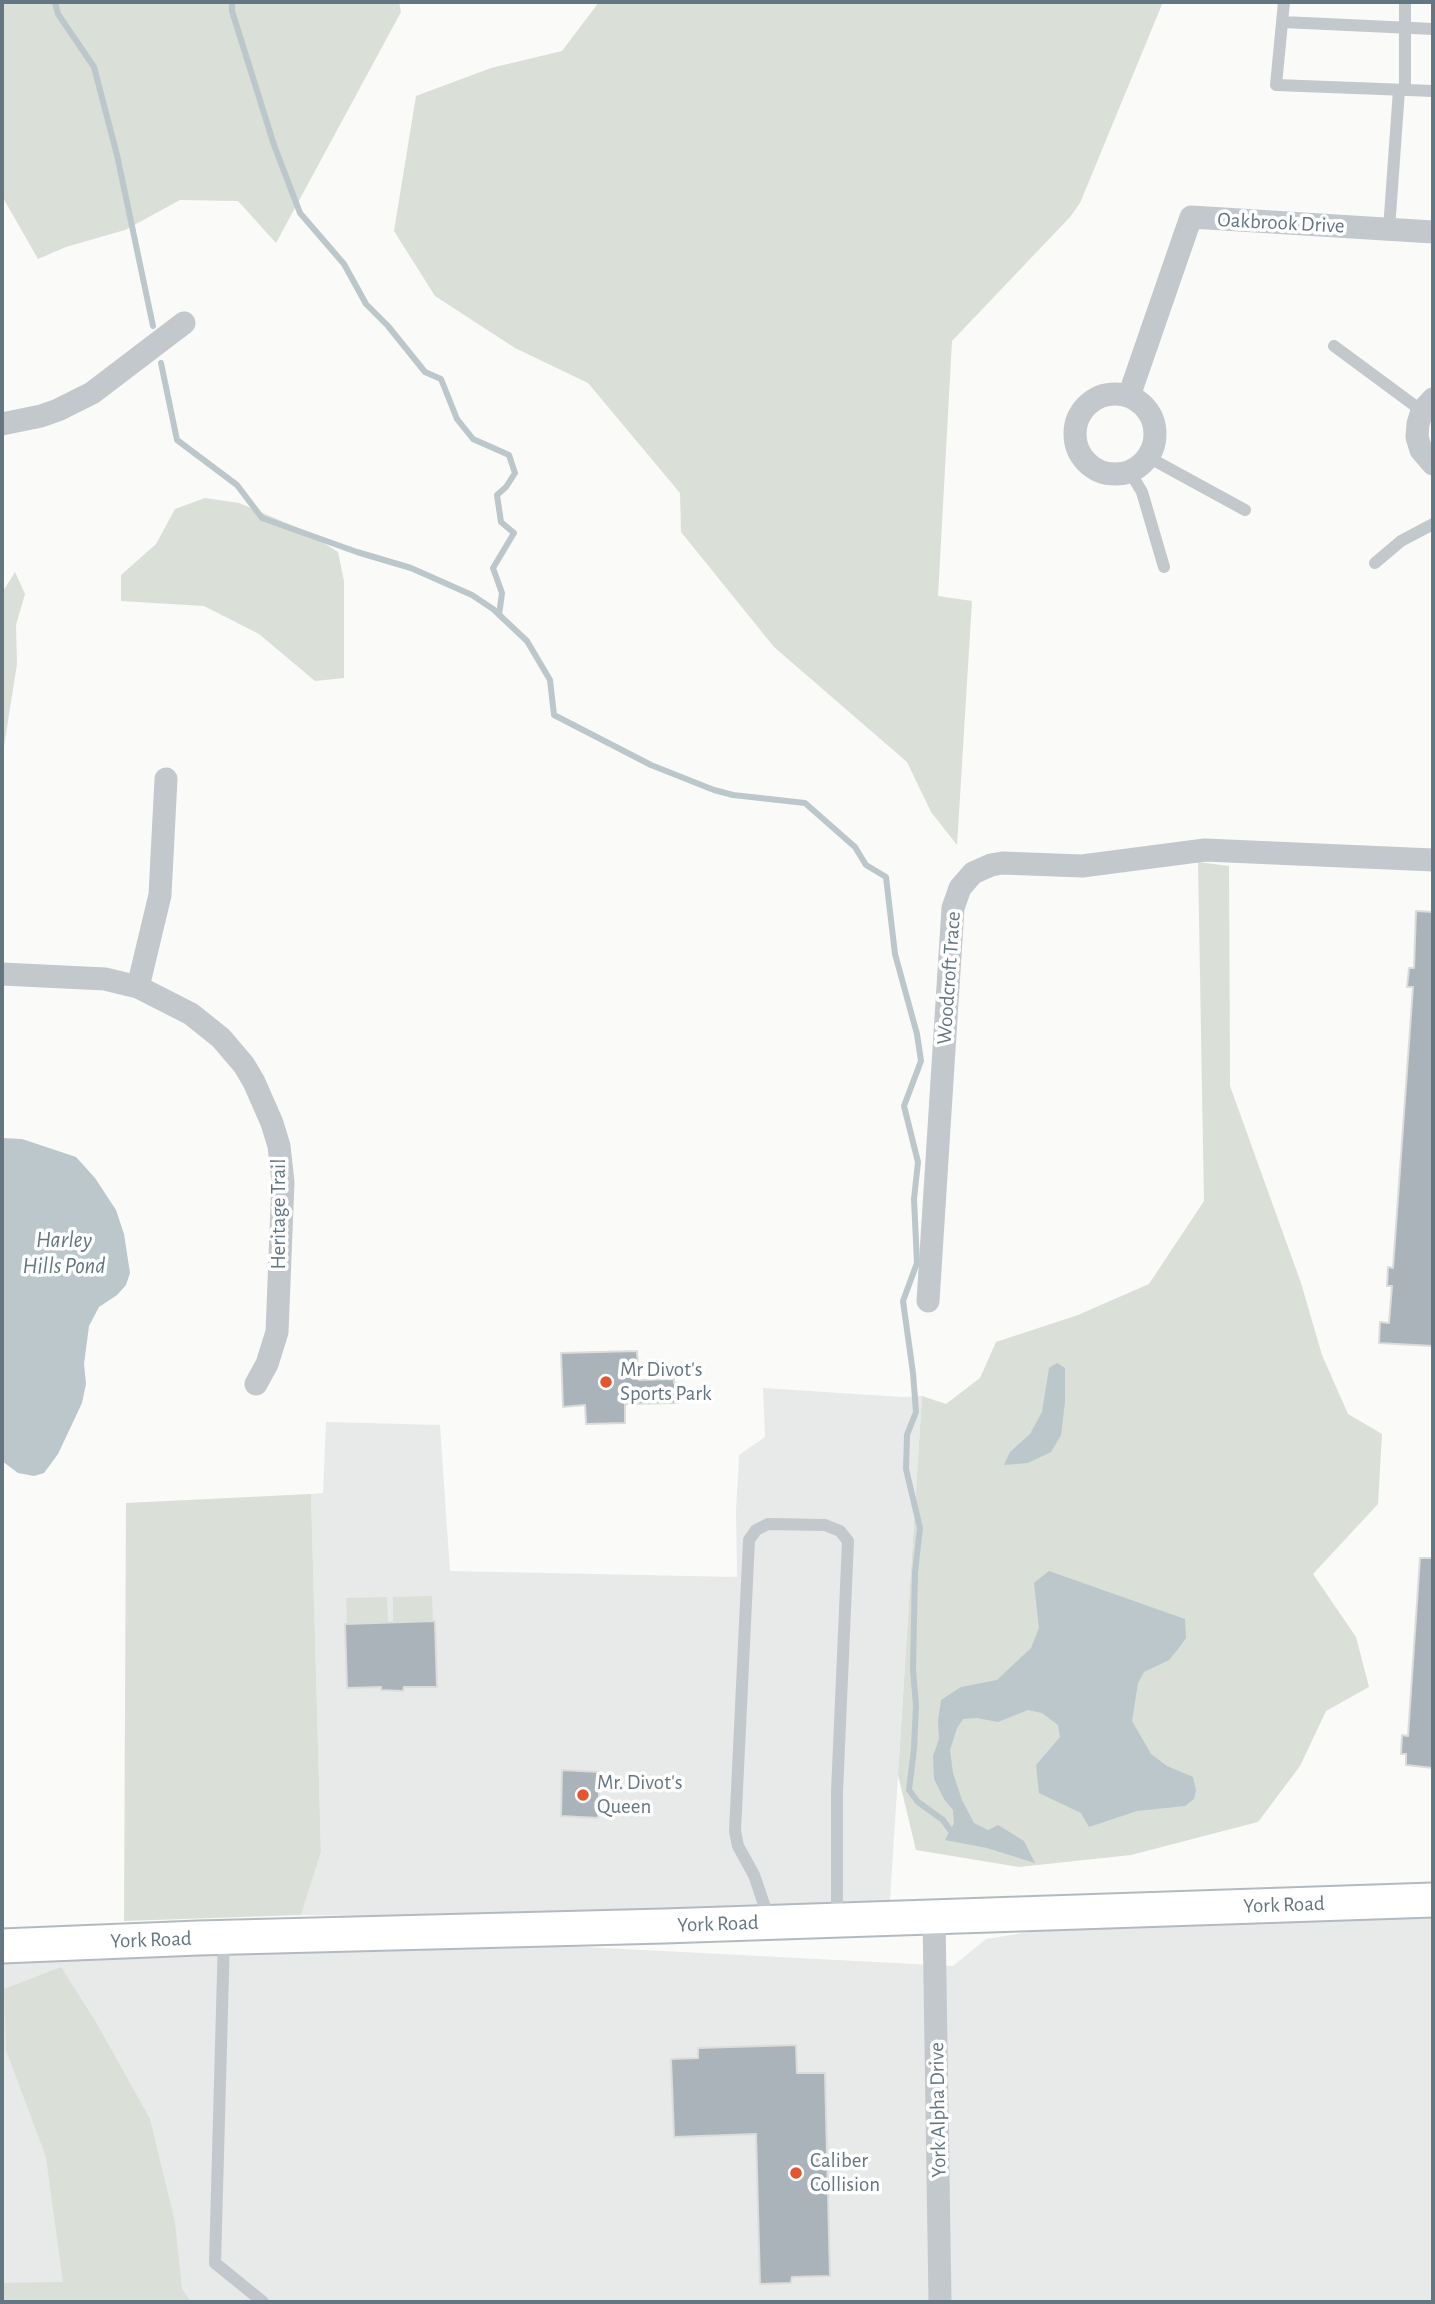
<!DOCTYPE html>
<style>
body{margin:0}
#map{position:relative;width:1435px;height:2304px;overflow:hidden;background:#fafaf8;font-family:"Alegreya Sans",sans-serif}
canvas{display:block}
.frame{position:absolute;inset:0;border:4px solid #657683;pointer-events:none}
</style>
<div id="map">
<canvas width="1435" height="2304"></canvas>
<div class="frame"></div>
</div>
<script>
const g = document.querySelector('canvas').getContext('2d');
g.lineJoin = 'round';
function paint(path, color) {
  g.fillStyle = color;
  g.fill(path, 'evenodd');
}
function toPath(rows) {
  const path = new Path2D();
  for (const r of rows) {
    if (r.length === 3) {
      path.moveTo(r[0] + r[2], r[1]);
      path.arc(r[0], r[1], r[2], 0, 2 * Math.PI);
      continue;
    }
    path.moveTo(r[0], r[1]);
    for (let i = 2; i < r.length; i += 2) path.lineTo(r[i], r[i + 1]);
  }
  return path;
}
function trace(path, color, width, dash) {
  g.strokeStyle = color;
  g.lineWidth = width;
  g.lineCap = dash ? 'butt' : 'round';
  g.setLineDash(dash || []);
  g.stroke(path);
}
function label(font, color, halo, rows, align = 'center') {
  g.font = font + ' "Alegreya Sans",sans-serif';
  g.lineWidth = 7;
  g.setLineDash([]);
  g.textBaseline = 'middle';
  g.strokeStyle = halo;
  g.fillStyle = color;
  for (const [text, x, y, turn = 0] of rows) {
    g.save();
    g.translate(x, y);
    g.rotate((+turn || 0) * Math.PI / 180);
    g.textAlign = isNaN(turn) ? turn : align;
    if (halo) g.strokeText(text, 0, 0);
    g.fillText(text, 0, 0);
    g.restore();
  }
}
const built = toPath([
 [763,1388,902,1397,922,1396,890,1901,444,1917,301,1915,321,1852,311,1494,323,1493,326,1422,440,1425,450,1571,737,1577,736,1511,739,1455,765,1437],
 [1433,1912,1433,2302,2,2302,2,1958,469,1941,953,1966,986,1939,1073,1925]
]);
const green = toPath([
 [2,2,399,2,401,12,276,243,238,201,180,200,125,230,66,247,38,259,2,196],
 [599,2,1163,2,1080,203,1070,217,952,341,938,596,972,601,957,845,931,812,907,762,774,647,681,532,680,493,588,383,515,348,435,296,394,231,416,96,491,68,562,51],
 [205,498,239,503,303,530,338,552,344,581,344,678,315,681,259,634,204,606,121,601,121,575,156,544,175,509],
 [15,572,25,594,16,625,17,664,2,759,2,593],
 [1198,862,1229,866,1230,1086,1301,1283,1322,1355,1348,1414,1382,1434,1378,1504,1313,1574,1356,1637,1369,1687,1326,1711,1300,1766,1258,1822,1131,1855,1019,1867,916,1850,898,1775,922,1396,946,1404,980,1378,996,1342,1078,1315,1149,1284,1204,1201],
 [311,1494,321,1852,301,1915,124,1921,126,1503],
 [432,1596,433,1621,393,1623,393,1597],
 [387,1597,388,1623,347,1624,346,1598],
 [61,1967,97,2024,150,2119,175,2223,182,2289,191,2302,2,2302,2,2283,63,2282,46,2157,6,2050,4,1989]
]);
const water = toPath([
 [2,1138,22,1139,76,1157,95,1178,116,1210,124,1234,130,1273,126,1285,117,1295,99,1307,89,1326,84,1364,86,1384,82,1403,58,1454,44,1473,34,1476,18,1473,2,1461],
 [1057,1363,1065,1368,1065,1402,1061,1435,1051,1452,1028,1463,1004,1465,1010,1452,1030,1434,1042,1412,1049,1368],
 [1049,1571,1185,1619,1186,1638,1178,1649,1169,1660,1144,1672,1138,1683,1132,1721,1151,1754,1167,1766,1193,1777,1196,1790,1194,1799,1185,1806,1137,1811,1089,1827,1081,1813,1039,1793,1036,1765,1060,1737,1058,1725,1042,1713,1028,1710,998,1722,977,1718,963,1719,957,1728,950,1750,953,1773,962,1800,974,1823,988,1830,998,1825,1024,1841,1035,1863,987,1848,945,1840,954,1823,953,1810,944,1799,934,1779,933,1756,939,1739,938,1721,941,1700,961,1687,997,1680,1031,1648,1039,1628,1034,1583]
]);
const stream = toPath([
 [55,2,58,14,94,67,117,155,153,326],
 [232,2,232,11,274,145,300,213,344,264,366,304,388,326,425,372,441,379,457,419,473,439,509,455,515,473,506,487,497,495,501,522,514,533,493,568,502,593,499,615],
 [161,363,177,440,237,485,262,518,357,552,411,568,472,595,493,609,527,641,550,680,554,715,651,765,714,790,733,795,805,803,855,847,866,865,886,877,895,954,917,1034,921,1061,904,1106,918,1162,914,1199,917,1263,903,1301,913,1373,916,1412,907,1435,906,1469,920,1528,915,1572,913,1669,916,1706,914,1749,909,1790,918,1802,943,1820,950,1830]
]);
const building = toPath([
 [1416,911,1433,912,1433,1346,1379,1343,1380,1322,1389,1323,1392,1286,1387,1286,1388,1267,1393,1268,1413,987,1407,987,1409,968,1414,968,1416,911],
 [637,1351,639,1380,674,1379,674,1383,677,1383,678,1403,625,1404,625,1423,586,1424,585,1405,563,1407,561,1353,637,1351],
 [1420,1558,1433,1558,1433,1768,1406,1765,1406,1754,1401,1754,1402,1735,1408,1736,1420,1558],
 [435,1621,437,1687,404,1687,403,1691,381,1690,381,1687,347,1688,345,1624,435,1621],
 [562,1770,600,1772,598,1818,561,1816,562,1770],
 [796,2045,797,2073,825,2073,830,2276,792,2277,791,2283,760,2284,756,2134,674,2137,671,2059,698,2058,698,2048,796,2045]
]);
const lane = toPath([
 [1284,2,1276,85,1433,91],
 [1283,22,1433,29],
 [1405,90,1405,2],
 [1389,229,1399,90],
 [1334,346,1422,411],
 [1148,457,1245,510],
 [1130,472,1142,492,1164,567],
 [1375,563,1401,541,1433,524],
 [770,1922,754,1875,738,1846,735,1831,749,1540,756,1530,768,1524,825,1525,840,1531,848,1541,837,1792,837,1917],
 [224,1937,215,2263,263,2302]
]);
const street = toPath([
 [1115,434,40],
 [1129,396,1191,217,1433,232],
 [1433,399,1422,411,1418,424,1417,437,1421,450,1433,464],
 [2,424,41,416,58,410,92,393,184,323],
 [2,974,105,979,138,987,191,1014,221,1038,244,1065,254,1082,272,1123,279,1146,283,1182,277,1332,267,1364,256,1384],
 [138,987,160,895,166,779],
 [928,1301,953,908,960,888,973,873,991,865,1002,863,1082,866,1205,850,1433,860],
 [934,1917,940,2302]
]);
const secondary = toPath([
 [2,1946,198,1938,664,1926,1433,1900]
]);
const markers = [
 [606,1382,7,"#e4572e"],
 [583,1795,7,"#e4572e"],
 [796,2173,7,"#e4572e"]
];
const streetNames = [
 ["Oakbrook Drive",1281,223,3],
 ["Woodcroft Trace",949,978,-86],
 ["Heritage Trail",279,1214,-90],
 ["York Road",1284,1905,-2],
 ["York Road",718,1924,-2],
 ["York Road",151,1940,-2],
 ["York Alpha Drive",938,2110,-91]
];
const poiNames = [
 ["Mr Divot's",620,1370],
 ["Sports Park",620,1394],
 ["Mr. Divot's",597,1783],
 ["Queen",597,1807],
 ["Caliber",810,2161],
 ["Collision",810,2185]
];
const waterNames = [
 ["Harley",64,1240],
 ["Hills Pond",64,1266]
];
paint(built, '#e8e9e9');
paint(green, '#dadfd7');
paint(water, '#bbc7cb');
trace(stream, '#bbc7cb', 6);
paint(building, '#aab3b9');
trace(building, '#dcdcda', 2);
trace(secondary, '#b3babf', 37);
trace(lane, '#c3c8cc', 12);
trace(street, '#c3c8cc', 23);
trace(secondary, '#fff', 33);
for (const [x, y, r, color] of markers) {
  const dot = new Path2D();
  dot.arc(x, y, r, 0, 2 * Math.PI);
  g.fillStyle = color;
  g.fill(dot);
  trace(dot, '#fff', 2.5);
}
label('21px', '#657683', '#fff', streetNames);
label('21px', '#657683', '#fff', poiNames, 'left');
label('italic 23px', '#60757c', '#fff', waterNames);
</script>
